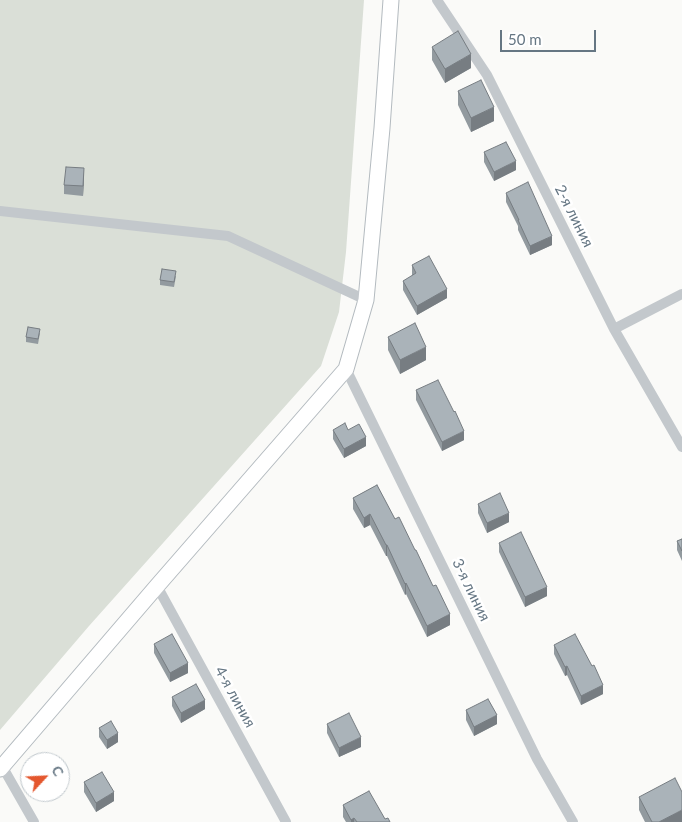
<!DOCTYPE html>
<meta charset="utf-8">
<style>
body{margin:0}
#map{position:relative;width:682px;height:822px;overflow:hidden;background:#fafaf8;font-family:Lato,sans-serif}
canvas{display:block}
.north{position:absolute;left:20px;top:752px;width:50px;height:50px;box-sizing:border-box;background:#fff;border:1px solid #c1c8cd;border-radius:50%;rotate:65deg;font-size:14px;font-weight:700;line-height:20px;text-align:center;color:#657683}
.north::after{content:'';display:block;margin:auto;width:18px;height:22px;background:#e4572e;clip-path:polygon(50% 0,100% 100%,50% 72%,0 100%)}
.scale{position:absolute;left:500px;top:30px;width:96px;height:22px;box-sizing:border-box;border:2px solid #657683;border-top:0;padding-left:6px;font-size:15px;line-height:18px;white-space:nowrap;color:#657683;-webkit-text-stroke:4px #fff;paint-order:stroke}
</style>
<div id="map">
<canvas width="682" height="822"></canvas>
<div class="north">С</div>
<div class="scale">50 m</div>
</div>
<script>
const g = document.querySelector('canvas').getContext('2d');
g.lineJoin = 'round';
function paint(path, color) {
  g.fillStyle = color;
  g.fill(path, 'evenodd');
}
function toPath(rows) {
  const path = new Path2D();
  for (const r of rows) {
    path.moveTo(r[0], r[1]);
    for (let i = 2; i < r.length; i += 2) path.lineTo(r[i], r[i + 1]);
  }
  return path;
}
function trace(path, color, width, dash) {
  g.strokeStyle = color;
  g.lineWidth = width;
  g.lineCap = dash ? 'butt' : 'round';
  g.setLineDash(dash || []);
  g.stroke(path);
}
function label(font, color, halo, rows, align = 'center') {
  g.font = font + ' Lato,sans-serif';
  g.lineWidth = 5;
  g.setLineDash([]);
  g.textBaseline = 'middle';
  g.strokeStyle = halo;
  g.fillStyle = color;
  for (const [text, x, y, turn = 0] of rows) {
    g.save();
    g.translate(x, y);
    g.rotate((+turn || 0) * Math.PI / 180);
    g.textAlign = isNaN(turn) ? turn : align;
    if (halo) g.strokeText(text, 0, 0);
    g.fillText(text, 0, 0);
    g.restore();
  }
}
const green = toPath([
 [0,0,364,0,346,252,339,312,321,366,89,626,0,730]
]);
const street = toPath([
 [437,0,487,75,614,329,682,447],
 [0,211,228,236,366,300],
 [614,329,682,294],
 [346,369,537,759,573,822],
 [157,586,286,822],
 [2,766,34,822]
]);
const secondary = toPath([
 [0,769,157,586,346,369,366,300,382,128,391,0]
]);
const wall = toPath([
 [432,47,471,68,445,83,432,60],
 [458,91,494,121,471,132,458,105],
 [484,152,516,170,494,181,484,162],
 [84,178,83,196,64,194,64,185],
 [506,193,552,245,530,255,518,230,518,226,506,202],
 [412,265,447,298,417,315,403,290,403,281,412,276],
 [176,276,174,287,160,285,160,280],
 [40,333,38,344,26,342,26,337],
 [388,337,426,360,400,374,388,350],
 [416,390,464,440,442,451,416,400],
 [333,430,366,446,344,458,333,439],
 [377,485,450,625,427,637,406,594,405,595,387,556,386,556,370,525,364,528,353,509,353,498],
 [478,504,509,522,487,533,478,513],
 [682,539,682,561,677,550,677,541],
 [499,543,547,596,525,607,499,552],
 [154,644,188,673,170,682,154,653],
 [554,645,592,666,603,694,581,705,567,675,565,676,554,654],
 [172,697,205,709,181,723,172,706],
 [466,710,497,724,474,736,466,720],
 [327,724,361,747,339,757,327,733],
 [99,728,118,742,107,749,99,737],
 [84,782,114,801,96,812,84,792],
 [639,797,682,822,645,822,639,810],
 [343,805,385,819,390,822,346,822,343,817]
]);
const shadedWall = toPath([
 [471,54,471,68,445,83,445,69],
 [494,107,494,121,471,132,471,118],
 [516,161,516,170,494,181,494,172],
 [84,168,84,178,83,196,83,186],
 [552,236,552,245,530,255,530,246],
 [447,289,447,298,417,315,417,306],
 [426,347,426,360,400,374,400,360],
 [464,431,464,440,442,451,442,442],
 [366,437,366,446,344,458,344,449],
 [509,513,509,522,487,533,487,523],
 [370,514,370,525,364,528,364,518],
 [386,545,387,545,387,556,386,556],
 [406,583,406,594,405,595,405,584],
 [547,587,547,596,525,607,525,597],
 [450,614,450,625,427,637,427,626],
 [188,663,188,673,170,682,170,673],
 [567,666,567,675,565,676,565,667],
 [603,685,603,694,581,705,581,696],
 [205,700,205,709,181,723,181,713],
 [497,715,497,724,474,736,474,727],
 [118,733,118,742,107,749,107,740],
 [361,737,361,747,339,757,339,748],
 [114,792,114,801,96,812,96,803],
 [682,810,682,822,659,822],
 [354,818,354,822,351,822,351,820]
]);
const building = toPath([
 [458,31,471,54,445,69,432,47,458,31],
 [481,80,494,107,471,118,458,91,481,80],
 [506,142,516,161,494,172,484,152,506,142],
 [66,167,84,168,83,186,64,185,66,167],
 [528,182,552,236,530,246,518,220,519,220,506,193,528,182],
 [429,256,447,289,417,306,403,281,416,273,412,265,429,256],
 [162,269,176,271,174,282,160,280,162,269],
 [415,323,426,347,400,360,388,337,415,323],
 [28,327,40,329,38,339,26,337,28,327],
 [438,380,454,412,455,411,464,431,442,442,416,390,438,380],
 [345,423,348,430,359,424,366,437,344,449,333,430,345,423],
 [377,485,395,519,399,517,415,550,416,550,433,586,436,585,450,614,427,626,406,583,405,584,387,545,386,545,370,514,364,518,353,498,377,485],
 [500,493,509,513,487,523,478,504,500,493],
 [521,532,547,587,525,597,499,543,521,532],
 [682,539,682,551,677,541,682,539],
 [172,634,188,663,170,673,154,644,172,634],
 [575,634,592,666,594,665,603,685,581,696,567,666,565,667,554,645,575,634],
 [196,684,205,700,181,713,172,697,196,684],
 [488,699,497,715,474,727,466,710,488,699],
 [349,713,361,737,339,748,327,724,349,713],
 [111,721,118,733,107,740,99,728,111,721],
 [102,772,114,792,96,803,84,782,102,772],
 [675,778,682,792,682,810,659,822,652,822,639,797,675,778],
 [369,791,385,819,388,818,390,822,357,822,354,818,351,820,343,805,369,791]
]);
const streetNames = [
 ["2-я линия",574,216,63],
 ["3-я линия",471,590,64],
 ["4-я линия",235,697,61]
];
paint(green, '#dadfd7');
trace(secondary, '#b3babf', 17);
trace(street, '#c3c8cc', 10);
trace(secondary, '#fff', 15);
paint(wall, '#929a9f');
paint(shadedWall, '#777d82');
paint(building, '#aab3b9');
trace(building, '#777d82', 1);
label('15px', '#657683', '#fff', streetNames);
</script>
